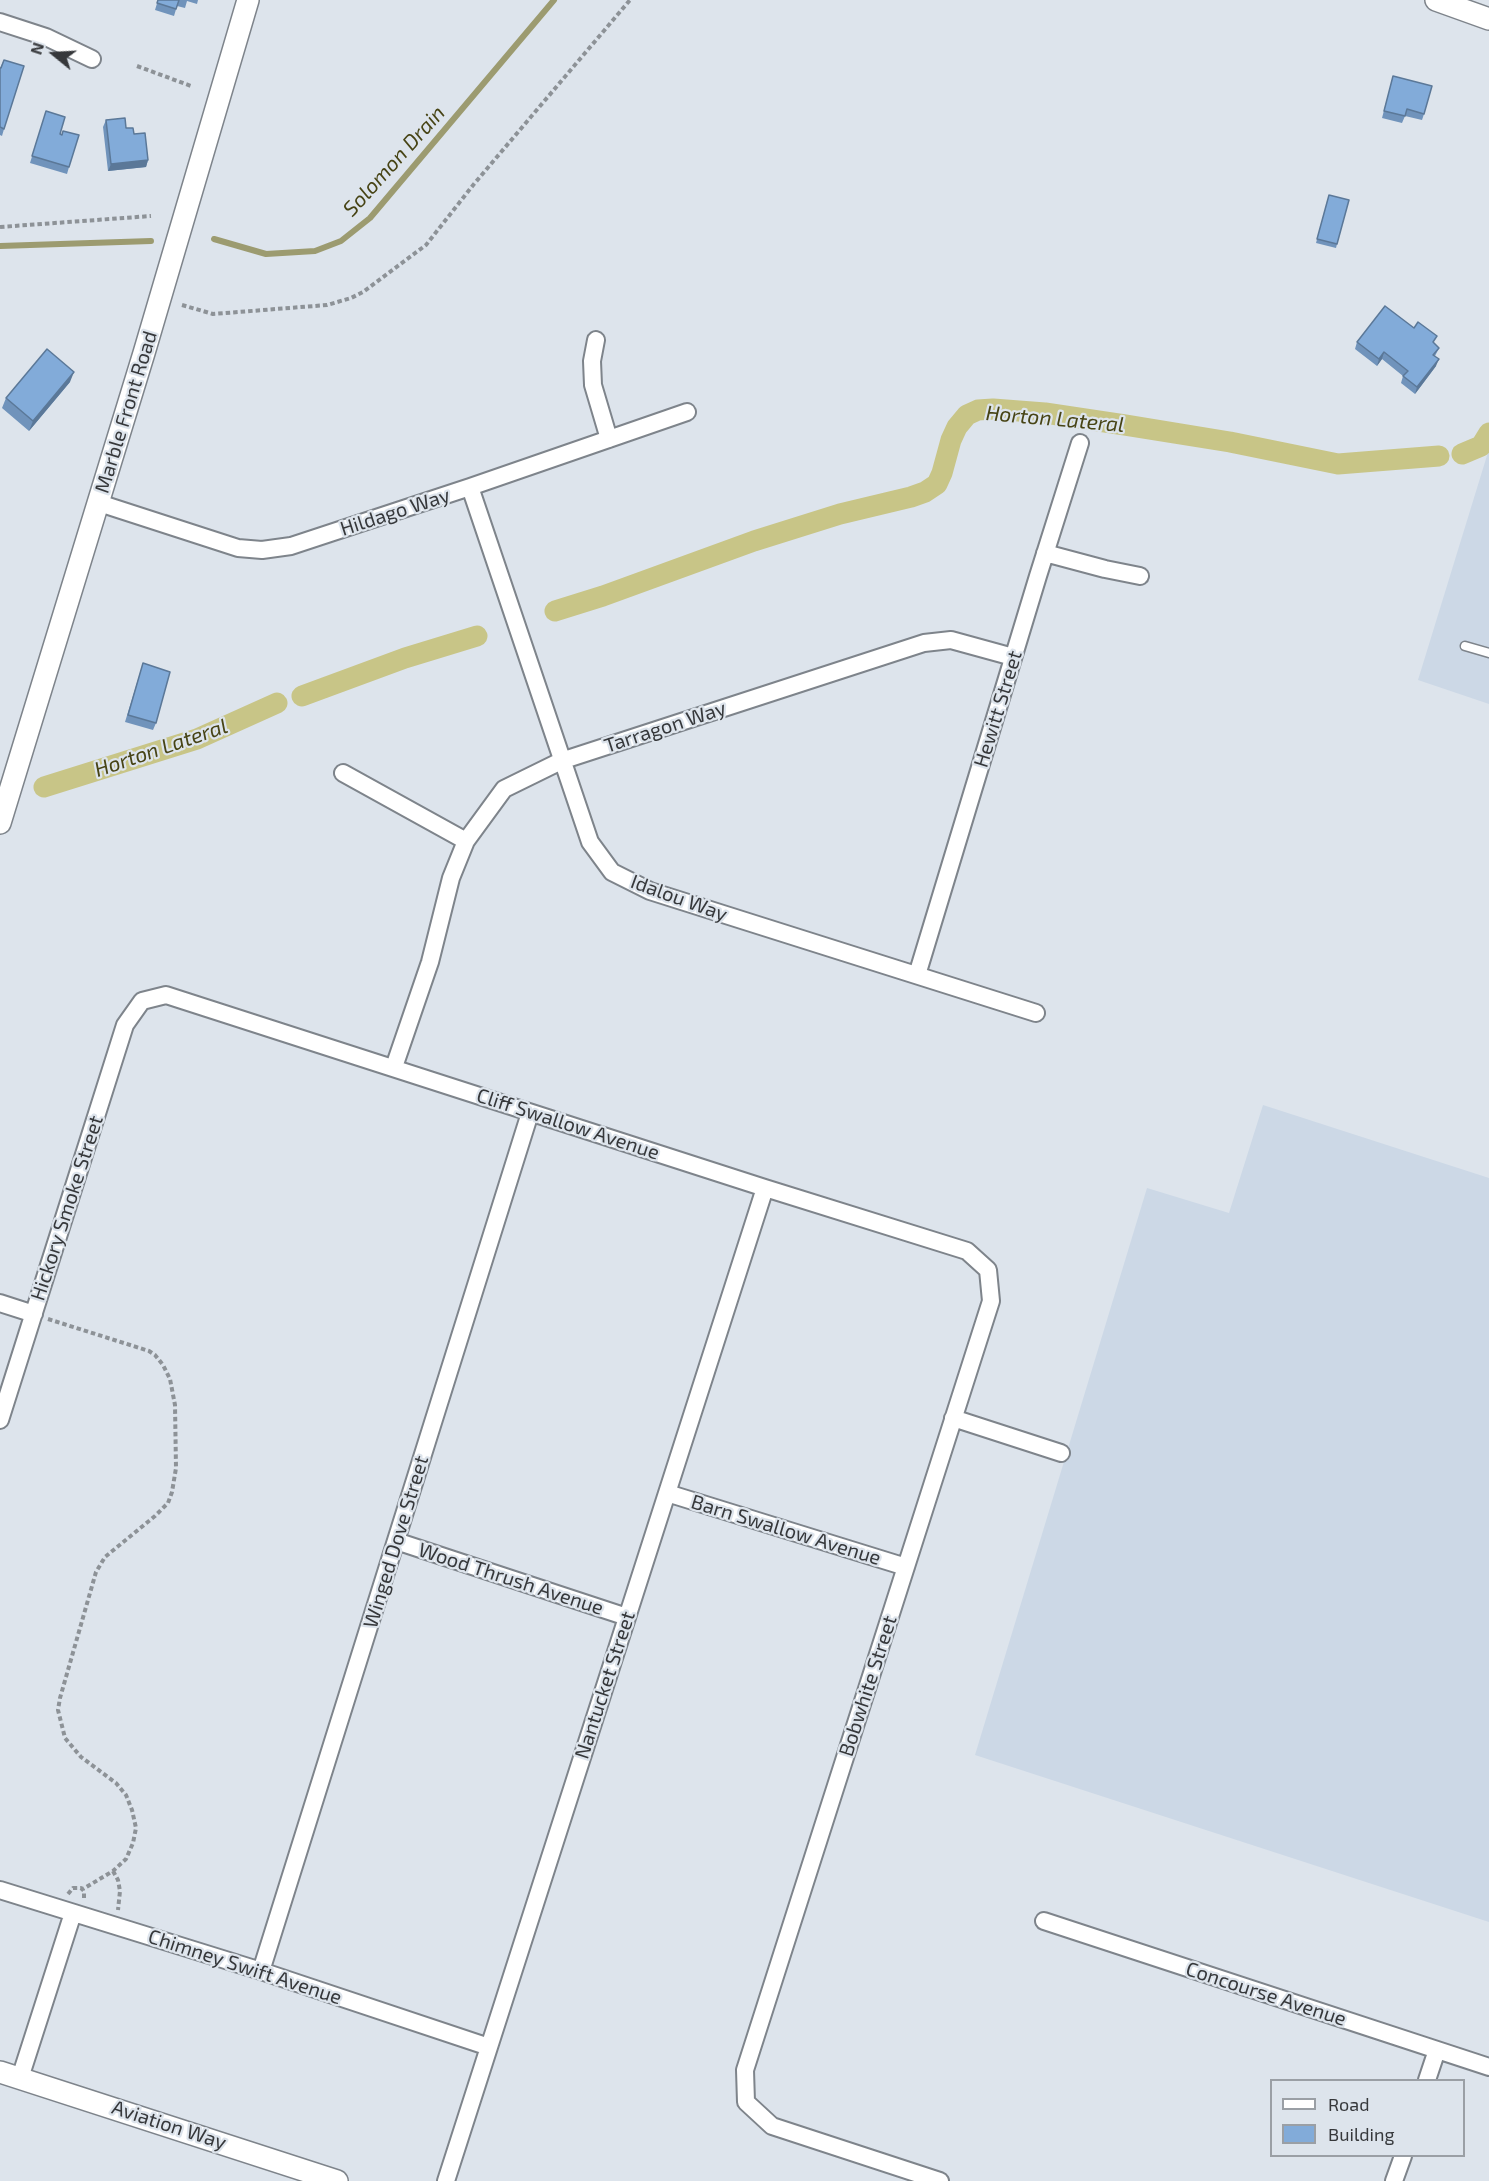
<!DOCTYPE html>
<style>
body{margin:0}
#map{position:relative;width:1489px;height:2181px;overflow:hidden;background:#dde4ec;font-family:"Exo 2",sans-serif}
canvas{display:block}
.legend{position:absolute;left:1270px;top:2079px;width:195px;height:78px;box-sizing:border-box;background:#dde4ec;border:2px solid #9a9fa5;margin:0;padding:8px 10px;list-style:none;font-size:18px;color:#36383b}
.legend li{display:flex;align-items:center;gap:12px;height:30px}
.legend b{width:30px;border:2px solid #9a9fa5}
.north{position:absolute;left:24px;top:24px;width:60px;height:60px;-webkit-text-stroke:4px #dde4ec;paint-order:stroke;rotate:288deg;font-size:16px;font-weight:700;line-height:24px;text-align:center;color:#36383b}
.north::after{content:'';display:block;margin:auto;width:21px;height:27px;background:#36383b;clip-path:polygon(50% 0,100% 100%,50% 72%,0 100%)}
</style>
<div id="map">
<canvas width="1489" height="2181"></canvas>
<ul class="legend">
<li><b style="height:8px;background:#fff"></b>Road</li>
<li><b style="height:16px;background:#82abd9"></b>Building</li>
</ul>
<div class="north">N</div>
</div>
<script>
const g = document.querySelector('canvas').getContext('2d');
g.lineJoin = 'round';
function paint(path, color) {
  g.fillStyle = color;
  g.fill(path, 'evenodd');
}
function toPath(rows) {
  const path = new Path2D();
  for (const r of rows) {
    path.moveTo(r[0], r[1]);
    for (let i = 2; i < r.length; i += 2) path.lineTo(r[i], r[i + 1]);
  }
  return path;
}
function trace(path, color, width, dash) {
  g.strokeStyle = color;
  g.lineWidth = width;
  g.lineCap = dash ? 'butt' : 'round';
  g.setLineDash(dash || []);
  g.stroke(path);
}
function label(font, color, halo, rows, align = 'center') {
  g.font = font + ' "Exo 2",sans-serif';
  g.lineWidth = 4.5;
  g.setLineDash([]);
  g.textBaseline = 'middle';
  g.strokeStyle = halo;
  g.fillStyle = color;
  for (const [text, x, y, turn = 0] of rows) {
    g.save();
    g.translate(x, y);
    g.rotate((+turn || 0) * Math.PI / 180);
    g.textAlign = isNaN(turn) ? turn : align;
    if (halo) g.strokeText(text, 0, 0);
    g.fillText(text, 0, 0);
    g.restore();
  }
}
const built = toPath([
 [1489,449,1489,704,1418,680],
 [1263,1105,1489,1178,1489,1922,975,1755,1147,1188,1229,1213]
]);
const stream = toPath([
 [214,239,266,254,315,251,341,241,370,218,554,0],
 [0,246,151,241]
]);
const canal = toPath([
 [1462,454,1481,446,1489,433],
 [555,611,603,596,754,541,840,514,911,497,925,492,937,484,942,473,951,440,957,427,967,415,978,410,993,409,1045,413,1125,425,1230,442,1338,464,1439,456],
 [302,696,405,658,477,636],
 [44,787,197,739,277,703]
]);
const path = toPath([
 [137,66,191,86],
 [0,227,151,216],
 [182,305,213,314,327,305,351,298,363,292,426,245,474,184,630,0],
 [48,1319,149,1351,155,1355,163,1365,170,1379,175,1405,176,1468,172,1492,168,1503,155,1516,105,1557,96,1572,60,1698,58,1710,65,1738,81,1757,116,1783,126,1795,132,1810,136,1828,133,1843,126,1859,113,1871,83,1889],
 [113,1871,118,1880,120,1891,118,1910],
 [68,1894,73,1888,81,1888,84,1891,84,1899]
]);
const service = toPath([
 [1465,646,1489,653]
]);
const minor = toPath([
 [0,22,46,37,92,59],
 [596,340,592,361,593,385,609,439],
 [470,487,590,842,612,872,650,891,1036,1013],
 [99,503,238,548,262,550,291,546,470,487,687,412],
 [1045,553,1105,569,1140,576],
 [343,773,466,841],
 [917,975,1038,576,1080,443],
 [394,1067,430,962,451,878,466,841,504,789,561,761,924,643,951,640,1013,657],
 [0,1303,34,1314],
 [953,1418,1061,1453],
 [0,1420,125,1025,142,1001,166,995,765,1188,967,1251,988,1270,991,1301,745,2070,746,2102,772,2126,940,2181],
 [667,1493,906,1567],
 [396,1541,627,1617],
 [0,1890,261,1971,489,2047],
 [1044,1921,1489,2067],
 [261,1971,530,1113],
 [20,2078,73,1913],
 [1427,2080,1437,2050],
 [446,2181,765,1188],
 [1394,2181,1403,2156]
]);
const tertiary = toPath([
 [1436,0,1489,19],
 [0,823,144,353,248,0],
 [0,2072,337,2181]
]);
const wall = toPath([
 [158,0,198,0,197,4,187,1,185,8,177,6,174,16,155,10],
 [4,60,4,129,2,136,0,135,0,68],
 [1393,76,1424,114,1422,120,1405,116,1402,123,1382,118],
 [44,118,60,134,69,167,67,174,30,163],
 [106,120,134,134,148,160,146,167,108,171,103,127],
 [1329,195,1337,244,1336,248,1316,243],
 [1357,342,1434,344,1439,348,1435,356,1436,366,1415,394,1401,383,1403,376,1382,359,1377,366,1355,349],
 [70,382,29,431,2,408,6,398],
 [143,663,156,723,153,730,125,722]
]);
const shadedWall = toPath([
 [148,160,146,167,108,171,111,164],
 [1384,352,1382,359,1377,366,1379,359],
 [1439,359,1436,366,1415,394,1417,387],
 [74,372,70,382,29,431,33,421]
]);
const building = toPath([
 [158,0,179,0,176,9,157,3,158,0],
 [4,60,24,66,4,129,0,127,0,68,1,68,4,60],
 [1393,76,1432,86,1424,114,1407,109,1405,116,1384,111,1393,76],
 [46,111,65,117,60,134,62,135,63,131,79,135,69,167,32,156,46,111],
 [125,118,126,128,133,128,134,134,145,133,148,160,111,164,106,120,125,118],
 [1329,195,1349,200,1337,244,1317,239,1329,195],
 [1385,306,1414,328,1418,322,1437,336,1433,342,1439,348,1433,355,1439,359,1417,387,1403,376,1408,371,1384,352,1379,359,1357,342,1385,306],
 [47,349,74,372,33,421,6,398,47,349],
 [143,663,170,672,156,723,128,715,143,663]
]);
const streetNames = [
 ["Marble Front Road",126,412,-73],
 ["Hildago Way",395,512,-18],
 ["Hewitt Street",998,709,-73],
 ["Tarragon Way",665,727,-18],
 ["Idalou Way",679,898,20],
 ["Cliff Swallow Avenue",568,1124,18],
 ["Hickory Smoke Street",67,1208,-72],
 ["Barn Swallow Avenue",786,1530,17],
 ["Winged Dove Street",396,1542,-73],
 ["Wood Thrush Avenue",511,1579,18],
 ["Nantucket Street",605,1685,-72],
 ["Bobwhite Street",868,1686,-72],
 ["Chimney Swift Avenue",245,1967,18],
 ["Concourse Avenue",1266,1994,18],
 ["Aviation Way",169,2125,18]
];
const waterNames = [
 ["Solomon Drain",394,161,-48],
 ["Horton Lateral",1055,419,5],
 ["Horton Lateral",161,748,-19]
];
paint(built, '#ccd8e6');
trace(stream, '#9c9b70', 6);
trace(canal, '#c8c587', 21);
trace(service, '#7e848b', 11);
trace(minor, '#7e848b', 20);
trace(tertiary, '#7e848b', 24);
trace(path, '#8d9297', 4, [4.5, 3]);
trace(service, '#fff', 8);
trace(minor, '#fff', 16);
trace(tertiary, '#fff', 21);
paint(wall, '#7093bb');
paint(shadedWall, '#5b7898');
paint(building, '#82abd9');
trace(building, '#5b7898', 1.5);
label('20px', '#36383b', '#dde4ec', streetNames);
label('italic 21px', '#474415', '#dde4ec', waterNames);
</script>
